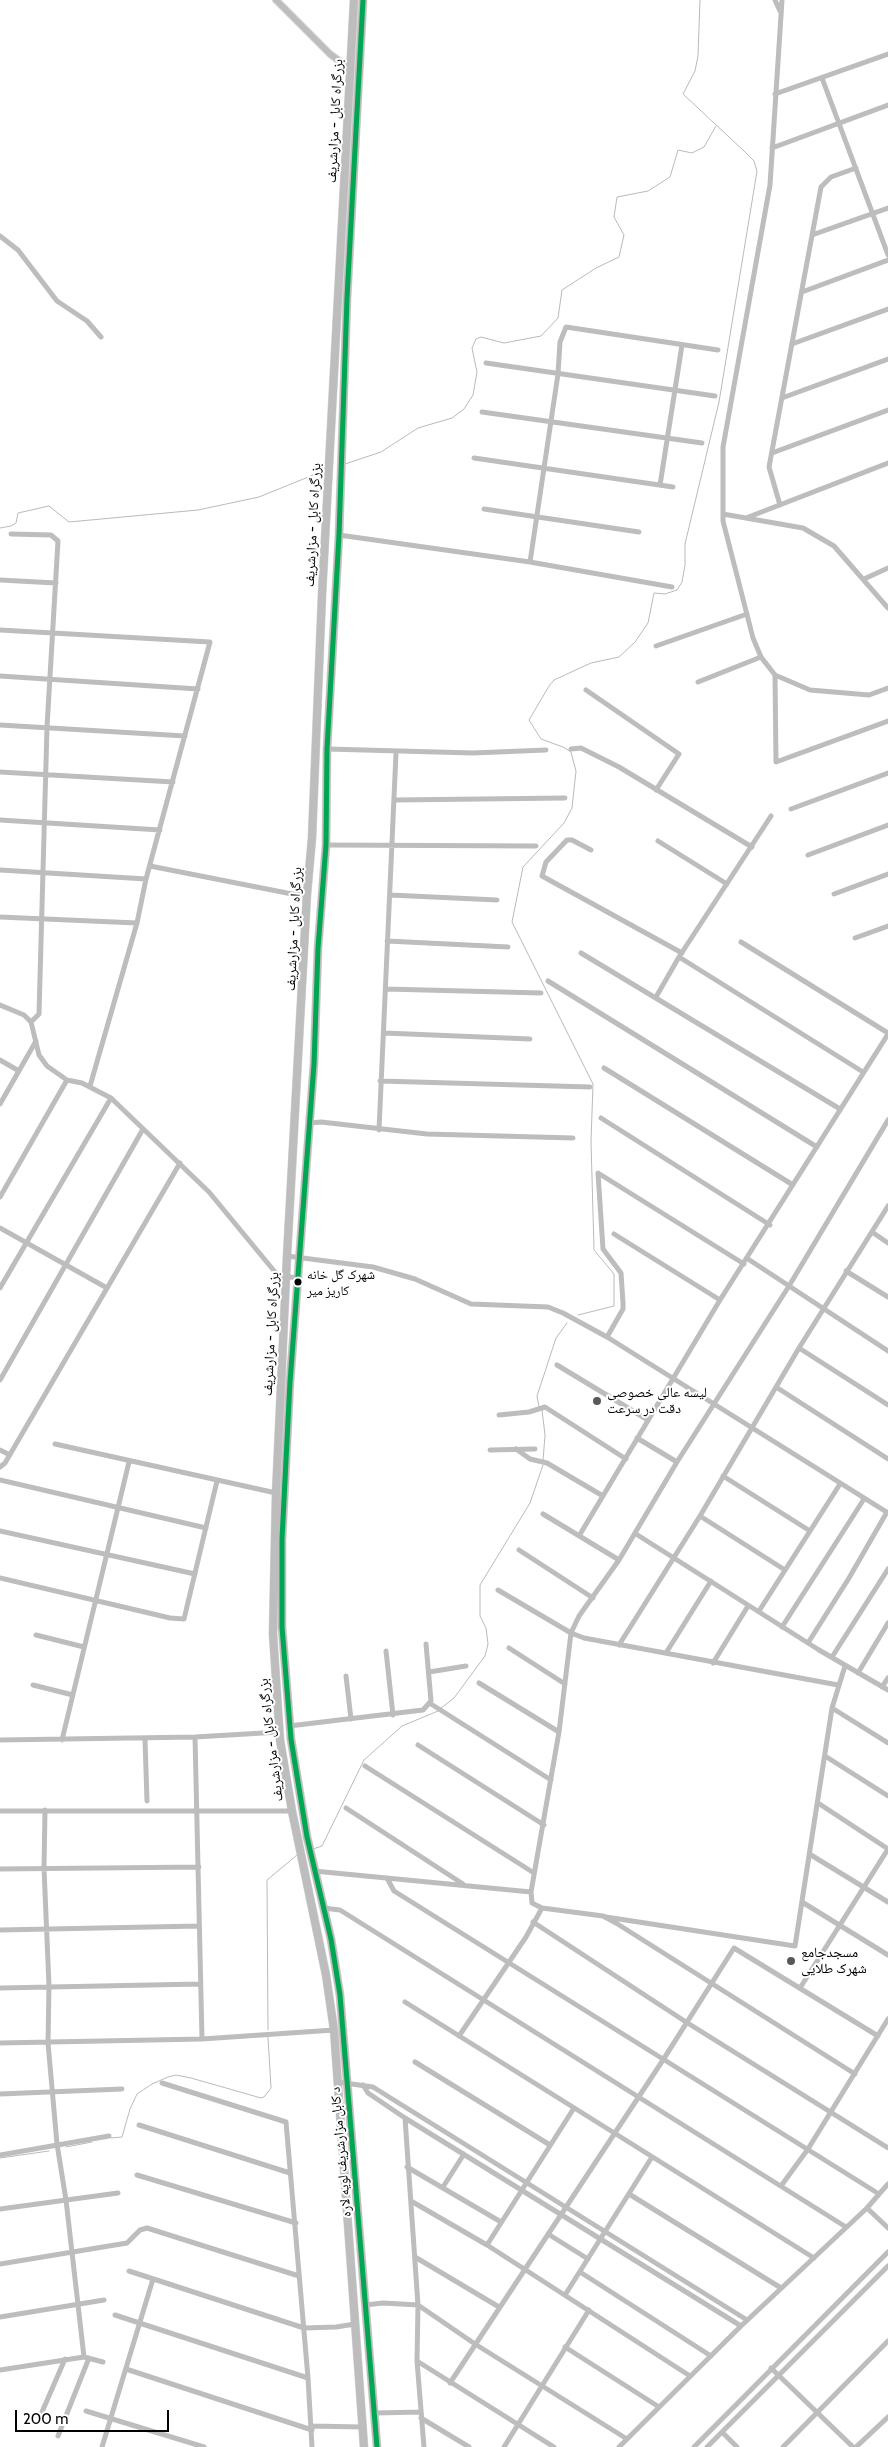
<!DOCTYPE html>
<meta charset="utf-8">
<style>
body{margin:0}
#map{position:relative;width:888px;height:2447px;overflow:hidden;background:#fff;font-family:Cabin,sans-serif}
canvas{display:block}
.scale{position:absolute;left:15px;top:2410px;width:154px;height:22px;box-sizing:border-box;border:2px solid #000;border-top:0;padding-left:6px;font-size:15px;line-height:18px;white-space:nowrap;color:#000;-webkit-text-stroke:4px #fff;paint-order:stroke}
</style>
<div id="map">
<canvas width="888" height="2447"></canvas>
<div class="scale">200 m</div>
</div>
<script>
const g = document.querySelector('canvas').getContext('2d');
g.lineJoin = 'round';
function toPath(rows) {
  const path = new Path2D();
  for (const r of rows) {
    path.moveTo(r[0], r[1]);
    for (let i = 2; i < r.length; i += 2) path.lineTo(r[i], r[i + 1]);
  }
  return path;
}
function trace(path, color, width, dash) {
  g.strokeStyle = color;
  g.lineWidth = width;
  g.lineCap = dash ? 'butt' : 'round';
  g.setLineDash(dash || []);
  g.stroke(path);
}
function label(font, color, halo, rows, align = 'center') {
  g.font = font + ' Cabin,"Noto Naskh Arabic",sans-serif';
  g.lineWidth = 4;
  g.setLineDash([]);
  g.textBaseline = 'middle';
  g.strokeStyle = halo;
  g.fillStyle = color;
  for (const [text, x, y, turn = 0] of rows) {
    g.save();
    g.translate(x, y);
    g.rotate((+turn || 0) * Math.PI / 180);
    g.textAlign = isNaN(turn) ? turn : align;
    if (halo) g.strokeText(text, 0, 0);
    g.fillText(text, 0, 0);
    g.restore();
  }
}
const stream = toPath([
 [345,464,381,452,418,428,452,418,464,409,473,395,477,372,472,348,476,339,481,337,504,343,541,336,558,318,562,290,596,268,619,257,624,235,614,217,617,197,648,191,670,177,678,150,692,153,704,147,716,126],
 [0,528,11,526,16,523,18,513,49,506,69,522,198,510,259,497,323,471],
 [578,1315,614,1306,614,1274,594,1250,591,1141,593,1084,512,922,523,867,564,823,572,808,576,771,571,752,563,747,541,739,529,720,549,686,554,680,591,663,619,657,635,642,648,623,654,593,665,594,677,590,682,582,685,565,685,544,719,402,757,171,754,161,744,151,683,94,695,71,698,56,700,0],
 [539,1407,537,1396,556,1338,567,1323],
 [542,1410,545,1435,543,1461],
 [441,1708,454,1698,485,1656,488,1644,486,1628,480,1616,480,1585,530,1503,543,1465],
 [313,1849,322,1846,364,1760,402,1726,438,1711],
 [268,2030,267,1880,297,1855],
 [111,2138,122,2137,130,2109,137,2094,152,2084,168,2077,176,2075,191,2078,261,2098,264,2097,271,2088,268,2037],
 [66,2147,92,2142],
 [0,2158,49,2151]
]);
const minor = toPath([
 [775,0,780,11],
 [782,0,770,185,723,447,723,521,753,638,761,657,775,675,810,690,869,695,888,688],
 [822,78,888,255],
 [775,94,888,54],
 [772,148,888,105],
 [812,235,888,208],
 [0,236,18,250,57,301,87,321,101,337],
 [802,292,888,260],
 [792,344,888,309],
 [486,363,715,396],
 [782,398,888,359],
 [482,412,702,443],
 [772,453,888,410],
 [474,458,673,487],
 [660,485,682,345],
 [780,505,769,467,821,187,831,177,856,168],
 [484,509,639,532],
 [723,514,803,528,834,546,888,608],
 [746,518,888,463],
 [11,534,51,535,58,541,47,727,39,1014,31,1022],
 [339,535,530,562,672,587],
 [530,562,558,374,560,342,566,327,718,350],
 [864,579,888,568],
 [0,580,56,583],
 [0,630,210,642,146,879,137,923,90,1086],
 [656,646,747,614],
 [775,675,776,762,888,721],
 [0,676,198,689],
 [698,682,761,657],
 [586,690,679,754,656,790],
 [0,725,185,736],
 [327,749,473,753,546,750],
 [571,749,581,748,619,767,752,847],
 [0,772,173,782],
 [395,800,565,798],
 [791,809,888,773],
 [0,820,160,830],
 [658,841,727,884],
 [326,845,536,846],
 [591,850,572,840,567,840,546,862,542,876,682,953],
 [808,855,888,825],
 [150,866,292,894,307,894],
 [0,870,146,879],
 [834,894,888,874],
 [390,895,497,900],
 [0,917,137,923],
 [855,938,888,926],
 [387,941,508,947],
 [741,942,888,1033],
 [581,953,840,1109],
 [679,957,863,1072],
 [548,981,817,1147],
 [386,989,541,993],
 [656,997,679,957,771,816],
 [0,1005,24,1015,31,1022,39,1055,47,1066,67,1080,82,1083,111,1098,209,1192,275,1272,281,1276,298,1278],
 [384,1033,530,1039],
 [0,1060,19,1071],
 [604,1068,793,1185],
 [380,1081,590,1087],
 [0,1104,36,1041],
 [601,1118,770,1225],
 [310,1123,321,1122,427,1134,573,1138],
 [379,1130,396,753],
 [0,1197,67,1080],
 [0,1228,107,1288],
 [872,1232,888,1243],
 [614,1234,720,1300],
 [287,1256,373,1267,415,1279,471,1304,548,1307,563,1313,607,1337,888,1513],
 [748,1259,888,1351],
 [846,1271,888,1297],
 [0,1288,111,1098],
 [607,1337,623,1309,623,1303,621,1273,603,1249,598,1173,744,1264],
 [799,1348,888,1405],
 [557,1365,648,1420],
 [0,1380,143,1129],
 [776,1387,888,1459],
 [499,1415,529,1412,545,1407,626,1459],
 [637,1438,677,1462],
 [55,1444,276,1493],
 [516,1449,530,1459,547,1463,603,1496],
 [0,1450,10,1455],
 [490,1450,535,1449],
 [0,1467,5,1463,180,1163],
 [723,1476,810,1531],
 [0,1480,206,1528],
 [543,1514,619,1560],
 [700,1516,785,1570],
 [0,1531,195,1574],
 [636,1534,819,1650,888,1690],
 [579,1536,720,1300,888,1034],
 [519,1550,593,1598],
 [0,1578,170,1618,184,1619,217,1481],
 [498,1590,571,1633,584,1638,838,1685],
 [759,1611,840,1484],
 [782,1627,864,1499],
 [36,1635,84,1647],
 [808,1643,849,1578,887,1512],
 [619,1645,700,1516,799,1348,888,1206],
 [509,1648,565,1684],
 [386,1651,393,1715],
 [666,1653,711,1581],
 [832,1657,888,1569],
 [713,1663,748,1606],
 [429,1672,466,1666],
 [858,1673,888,1623],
 [346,1676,351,1719],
 [479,1683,559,1732],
 [33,1685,73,1695],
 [882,1687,888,1678],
 [431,1704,551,1780],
 [832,1708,888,1743],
 [289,1726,423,1710,431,1701,426,1644],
 [195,1737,202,2039],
 [145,1739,147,1801],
 [0,1740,195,1737,280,1732],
 [62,1740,129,1462],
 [418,1745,544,1825],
 [825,1756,888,1796],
 [365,1766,534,1873],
 [346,1808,463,1884],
 [45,1810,44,1868,49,1986,48,2043,57,2144,66,2200,84,2357],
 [0,1811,292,1811],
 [811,1855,888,1902],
 [0,1869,199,1867],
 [314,1871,531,1892],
 [387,1878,394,1891,879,2194],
 [802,1902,888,1955],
 [323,1908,340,1910,846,2227],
 [606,1917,795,1946,832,1708,845,1666],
 [533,1922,686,2022,888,2148],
 [0,1930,199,1926],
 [0,1988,200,1984],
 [800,1988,888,1849,818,1803],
 [405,2002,814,2258],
 [459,2036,526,1937,542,1908],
 [0,2043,202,2039,334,2030],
 [415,2062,550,2145],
 [855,2074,616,1923,603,1916,542,1908,532,1903,531,1892,559,1732,571,1633,579,1616,619,1560,677,1462,789,1286,888,1120],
 [338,2082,373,2087,747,2320],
 [162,2083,286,2122,308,2378,312,2447],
 [363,2085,368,2093,405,2118,741,2326],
 [0,2094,122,2089],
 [405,2118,418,2305,417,2361,424,2447],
 [139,2125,290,2173],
 [0,2155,109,2136],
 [407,2167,501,2222],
 [137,2175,296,2223],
 [781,2186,808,2149,888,2019],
 [443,2187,464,2154],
 [629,2194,781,2288],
 [411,2201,487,2245,690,2376],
 [867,2208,888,2228],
 [0,2209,118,2193],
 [548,2234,588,2259],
 [487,2245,574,2108],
 [415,2257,499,2307],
 [0,2264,127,2243,140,2230,147,2228,299,2276],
 [129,2271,304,2328,336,2327,355,2324],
 [580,2272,711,2356],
 [565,2295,652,2157],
 [365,2305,383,2303,418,2305,475,2344,627,2439],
 [115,2315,308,2378],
 [0,2317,104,2300],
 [565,2347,659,2407],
 [417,2361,554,2447],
 [771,2368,853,2447],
 [126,2369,312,2430],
 [0,2370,84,2357,103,2362],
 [450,2383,663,2060,734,1948,878,2036],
 [86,2411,204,2447],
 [42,2412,65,2359],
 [375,2413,421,2412],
 [421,2418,469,2447],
 [311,2426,362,2427],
 [722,2432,737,2447],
 [58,2436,89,2358],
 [102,2447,153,2279],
 [504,2447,589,2310],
 [619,2447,741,2326,867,2208,888,2184],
 [694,2447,888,2252],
 [707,2447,888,2266],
 [783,2447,888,2341],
 [856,2447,888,2417]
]);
const major = toPath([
 [276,0,330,54,350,69]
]);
const highway = toPath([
 [354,0,322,595,312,838,307,894,287,1256,276,1493,273,1634,280,1740,292,1811,326,1975,334,2030,364,2447],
 [363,0,347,298,339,535,327,749,326,845,318,948,314,1064,290,1382,282,1539,282,1627,291,1739,307,1837,331,1939,340,1995,377,2447]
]);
const bus1 = toPath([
 [363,0,347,298,339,535,327,749,326,845,318,948,314,1064,290,1382,282,1539,282,1627,291,1739,307,1837,331,1939,340,1995,377,2447]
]);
const markers = [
 [298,1282,4.5,"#000"],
 [597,1401,5,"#595959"],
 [791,1961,5,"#595959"]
];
const busNames = [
 ["شهرک گل خانه",307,1275],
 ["کاریز میر",307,1291]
];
const streetNames = [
 ["بزرگراه کابل - مزارشریف",335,121,-87],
 ["بزرگراه کابل - مزارشریف",313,525,-87],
 ["بزرگراه کابل - مزارشریف",294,929,-87],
 ["بزرگراه کابل - مزارشریف",271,1334,-87],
 ["بزرگراه کابل - مزارشریف",271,1740,-97],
 ["د کابل مزارشریف لویه لاره",341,2152,-95]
];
const poiNames = [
 ["لیسه عالی خصوصی",607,1393],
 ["دقت در سرعت",607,1409],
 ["مسجدجامع",801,1953],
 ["شهرک طلایی",801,1969]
];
trace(stream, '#bababa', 1);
trace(major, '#dbdbdb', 8);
trace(highway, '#dbdbdb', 9);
trace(minor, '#bdbdbd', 5);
trace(major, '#bdbdbd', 6);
trace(highway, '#bdbdbd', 8);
trace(bus1, '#00a651', 5);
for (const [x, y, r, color] of markers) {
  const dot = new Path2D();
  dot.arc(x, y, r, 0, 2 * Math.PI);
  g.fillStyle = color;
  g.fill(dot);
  trace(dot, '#fff', 2);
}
label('13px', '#000', '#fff', busNames, 'left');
label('14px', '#000', '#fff', streetNames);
label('14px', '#000', '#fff', poiNames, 'left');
</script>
